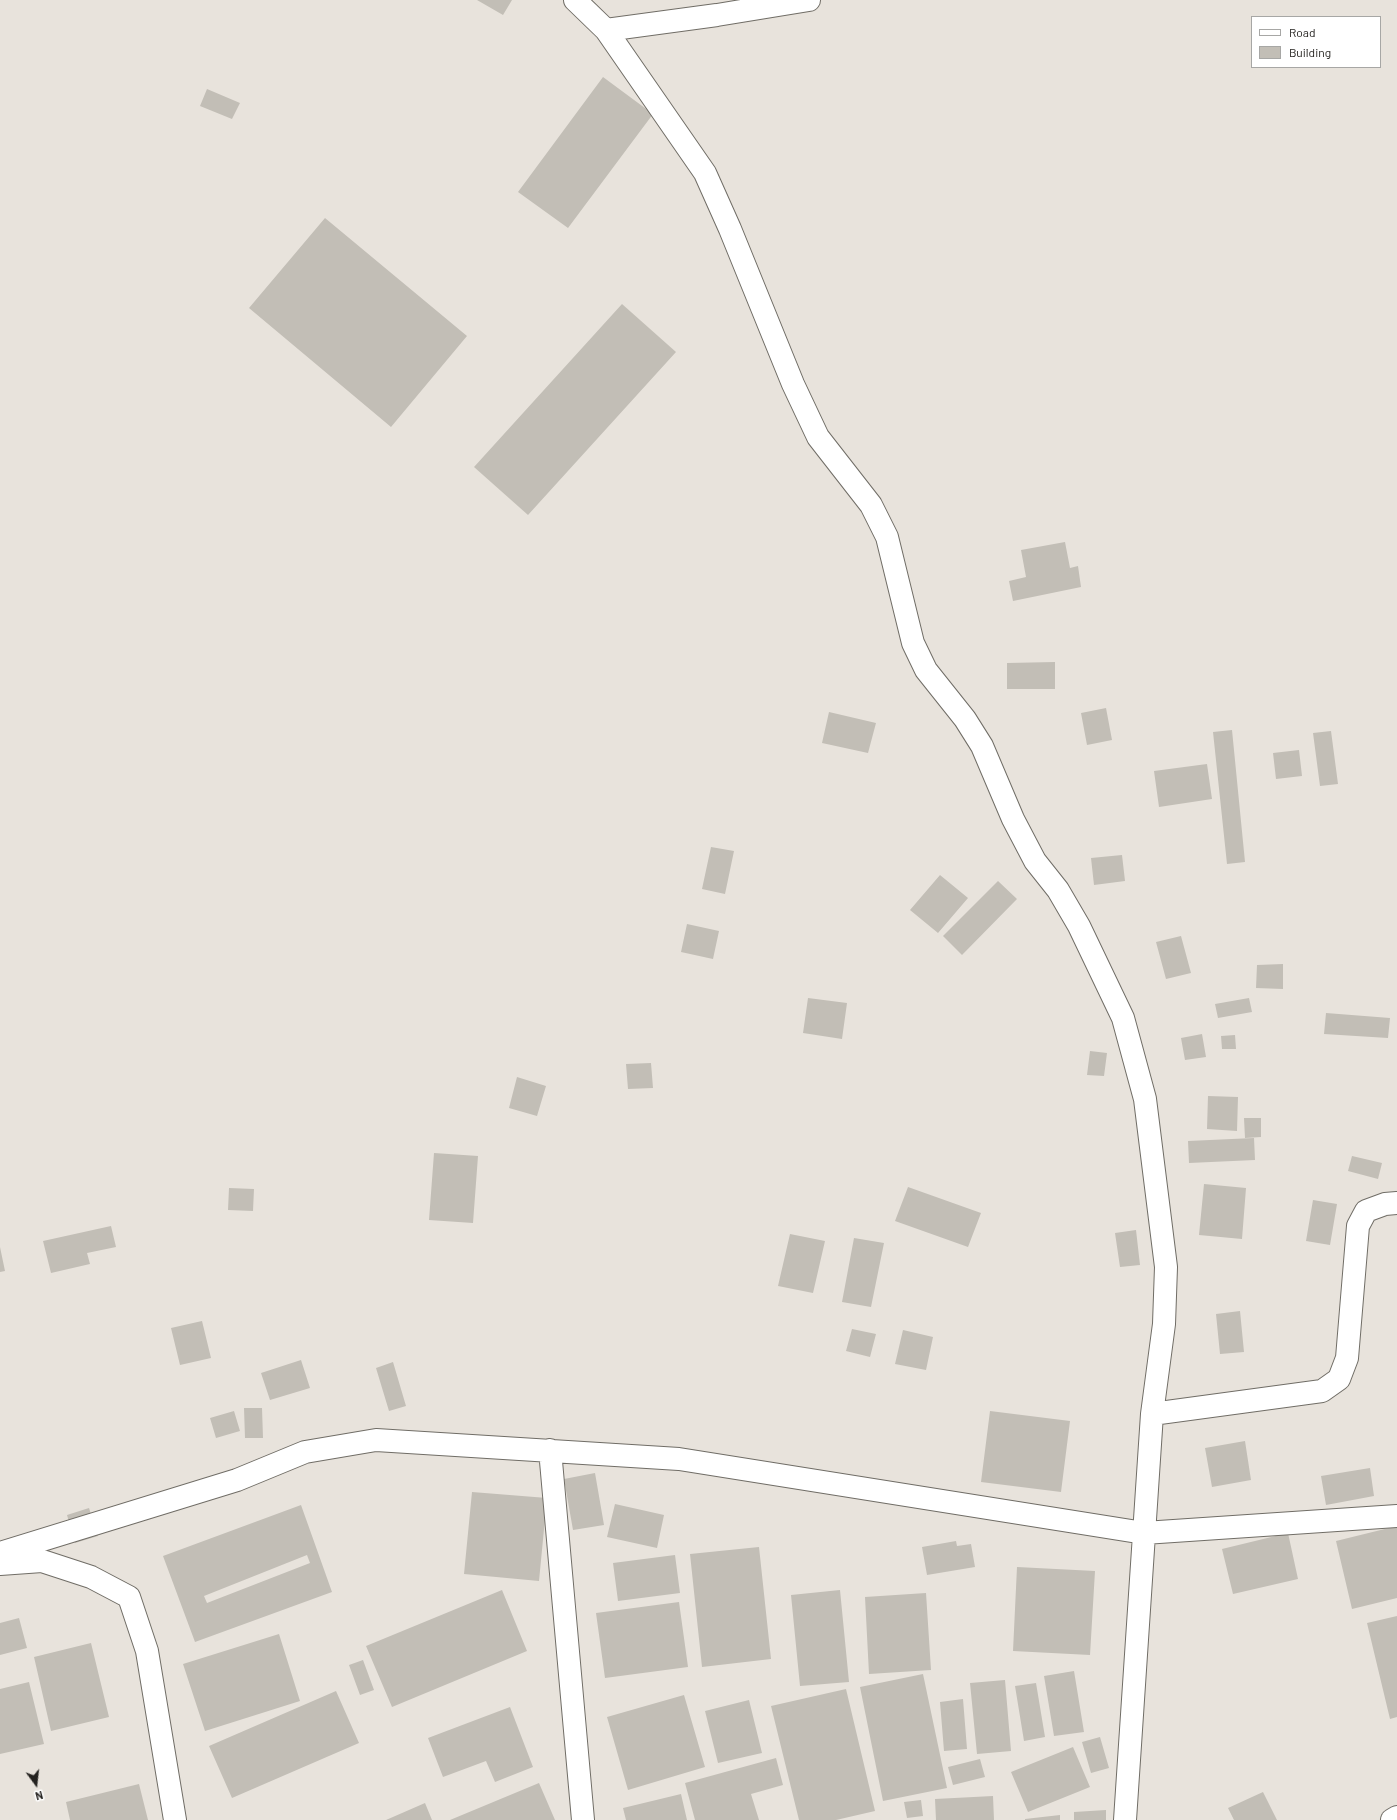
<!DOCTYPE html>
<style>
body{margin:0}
#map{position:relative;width:1397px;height:1820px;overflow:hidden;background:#e8e3dc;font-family:Barlow,sans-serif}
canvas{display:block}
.legend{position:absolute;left:1251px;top:16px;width:130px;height:52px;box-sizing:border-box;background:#fff;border:1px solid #a7a7a5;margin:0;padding:5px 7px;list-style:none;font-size:12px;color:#24221f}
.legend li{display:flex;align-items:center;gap:8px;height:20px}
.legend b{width:20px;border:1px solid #a7a7a5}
.north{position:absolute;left:16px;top:1764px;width:40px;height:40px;-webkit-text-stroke:3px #fff;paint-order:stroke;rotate:165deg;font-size:11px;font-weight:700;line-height:16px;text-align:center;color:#24221f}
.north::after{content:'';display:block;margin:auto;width:14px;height:18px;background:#24221f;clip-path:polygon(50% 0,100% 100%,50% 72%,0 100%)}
</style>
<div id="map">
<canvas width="1397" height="1820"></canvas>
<ul class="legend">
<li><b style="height:5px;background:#fff"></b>Road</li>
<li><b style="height:11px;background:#c2beb6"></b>Building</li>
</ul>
<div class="north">N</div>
</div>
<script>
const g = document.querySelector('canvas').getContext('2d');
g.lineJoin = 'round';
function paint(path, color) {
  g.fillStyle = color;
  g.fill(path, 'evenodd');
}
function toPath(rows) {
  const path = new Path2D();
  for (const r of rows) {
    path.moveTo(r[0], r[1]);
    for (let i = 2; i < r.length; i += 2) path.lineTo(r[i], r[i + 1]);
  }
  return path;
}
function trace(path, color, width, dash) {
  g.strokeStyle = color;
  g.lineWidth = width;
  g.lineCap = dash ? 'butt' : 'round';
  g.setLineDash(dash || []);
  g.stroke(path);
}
const building = toPath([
 [477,0,512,0,503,15],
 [603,77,653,114,568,228,518,192],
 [207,89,240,103,232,119,200,106],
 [325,218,467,336,391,427,249,308],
 [622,304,676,352,528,515,474,467],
 [1065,542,1070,568,1078,566,1081,587,1013,601,1009,581,1026,577,1021,550],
 [1055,662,1055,689,1007,689,1007,663],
 [1106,708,1112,740,1087,745,1081,713],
 [829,712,876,723,868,753,822,743],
 [1232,730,1245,862,1227,864,1213,732],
 [1331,731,1338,784,1320,786,1313,733],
 [1299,750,1302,776,1276,779,1273,753],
 [1207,764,1212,799,1159,807,1154,771],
 [711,847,734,851,725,894,702,889],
 [1122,855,1125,881,1094,885,1091,858],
 [940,875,968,898,938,933,910,910],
 [998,881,1017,899,962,955,943,936],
 [687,924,719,931,713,959,681,952],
 [1181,936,1191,973,1166,979,1156,942],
 [1283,964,1283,989,1256,988,1257,965],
 [808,998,847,1003,842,1039,803,1033],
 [1249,998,1252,1012,1218,1018,1215,1004],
 [1326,1013,1390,1018,1388,1038,1324,1034],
 [1202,1034,1206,1057,1185,1060,1181,1038],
 [1235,1035,1236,1049,1222,1049,1221,1036],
 [1090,1051,1107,1053,1104,1076,1087,1075],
 [651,1063,653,1088,628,1089,626,1064],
 [517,1077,546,1086,537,1116,509,1108],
 [1208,1096,1238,1097,1237,1131,1207,1129],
 [1244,1118,1261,1118,1261,1137,1245,1138],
 [1254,1138,1255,1160,1189,1163,1188,1141],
 [434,1153,478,1156,473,1223,429,1220],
 [1352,1156,1382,1163,1378,1179,1348,1171],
 [1204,1184,1246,1188,1242,1239,1199,1235],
 [908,1187,981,1213,968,1247,895,1221],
 [229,1188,254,1189,253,1211,228,1210],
 [1313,1200,1337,1204,1330,1245,1306,1241],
 [111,1226,116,1247,87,1253,90,1264,51,1273,43,1241],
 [1136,1230,1140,1265,1120,1267,1115,1233],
 [790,1234,825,1241,813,1293,778,1286],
 [854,1238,884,1243,871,1307,842,1302],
 [0,1247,5,1271,0,1272],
 [1240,1311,1244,1352,1220,1354,1216,1314],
 [202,1321,211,1358,180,1365,171,1328],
 [852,1329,876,1334,870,1357,846,1351],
 [903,1330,933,1337,926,1370,895,1364],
 [301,1360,310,1388,270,1400,261,1373],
 [393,1362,406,1406,389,1411,376,1368],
 [244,1408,262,1408,263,1438,245,1438],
 [234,1411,240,1431,216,1438,210,1418],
 [990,1411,1070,1421,1061,1492,981,1482],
 [1245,1441,1251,1480,1212,1487,1205,1448],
 [1370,1468,1374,1496,1326,1505,1321,1476],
 [595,1473,604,1525,573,1530,564,1479],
 [472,1492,547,1498,539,1581,464,1574],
 [615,1504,664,1515,657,1548,607,1537],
 [301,1505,332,1592,195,1642,163,1556],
 [307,1555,310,1563,207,1603,204,1596],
 [89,1508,98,1536,75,1543,67,1515],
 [1397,1526,1397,1598,1352,1609,1336,1541],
 [1288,1533,1298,1579,1233,1594,1222,1549],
 [956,1541,957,1546,971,1544,975,1567,927,1575,922,1547],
 [759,1547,771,1659,702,1667,690,1554],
 [675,1555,680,1593,618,1601,613,1563],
 [1017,1567,1095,1571,1090,1655,1013,1651],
 [502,1590,527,1651,392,1707,366,1646],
 [840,1590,849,1682,800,1686,791,1595],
 [926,1593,931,1670,869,1674,865,1597],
 [679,1602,688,1667,605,1678,596,1613],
 [1397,1616,1397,1717,1390,1719,1367,1623],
 [19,1618,27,1648,0,1655,0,1623],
 [279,1634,300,1701,205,1731,183,1664],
 [91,1643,109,1717,51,1731,34,1657],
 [363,1660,374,1690,360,1695,349,1665],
 [1074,1671,1084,1732,1054,1736,1044,1676],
 [923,1674,947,1788,883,1801,860,1687],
 [1005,1680,1011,1751,977,1754,970,1683],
 [29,1682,44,1744,0,1754,0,1689],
 [1036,1683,1045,1737,1024,1741,1015,1686],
 [846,1689,875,1811,836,1820,799,1820,771,1706],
 [336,1691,359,1743,232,1798,209,1746],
 [684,1695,705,1767,628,1790,607,1717],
 [963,1699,967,1749,944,1751,940,1702],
 [749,1700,762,1753,718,1763,705,1711],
 [510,1707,533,1767,495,1782,486,1761,443,1777,428,1738],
 [1100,1737,1109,1768,1091,1773,1082,1742],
 [1073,1747,1090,1787,1028,1812,1011,1772],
 [776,1758,783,1785,751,1794,759,1820,695,1820,685,1783],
 [980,1759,985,1777,953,1785,948,1767],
 [539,1783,555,1820,450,1820],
 [139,1784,148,1820,70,1820,66,1802],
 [1263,1792,1277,1820,1234,1820,1228,1808],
 [681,1794,687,1820,626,1820,623,1808],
 [993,1796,994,1820,936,1820,935,1799],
 [921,1800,923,1816,907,1818,904,1802],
 [425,1803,432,1820,386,1820],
 [1106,1810,1106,1820,1074,1820,1074,1812],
 [1060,1815,1060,1820,1025,1820,1025,1819]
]);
const street = toPath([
 [575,0,606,30,705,173,730,229,793,384,818,437,871,505,887,537,913,643,926,670,965,719,982,746,1013,819,1035,861,1058,890,1079,926,1123,1018,1145,1099,1166,1267,1164,1324,1152,1414,1125,1820],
 [606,30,717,15,809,0],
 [1152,1414,1322,1391,1339,1379,1347,1358,1358,1226,1366,1211,1385,1204,1397,1203],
 [550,1450,583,1820],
 [0,1553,237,1480,305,1452,376,1440,679,1459,1144,1533,1397,1516],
 [0,1564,42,1561,91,1577,129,1597,147,1651,175,1820]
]);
const secondary = toPath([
 [1392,1820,1397,1817]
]);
paint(building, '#c2beb6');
trace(street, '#706d66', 24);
trace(secondary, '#706d66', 24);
trace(street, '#fff', 22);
trace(secondary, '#fff', 22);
</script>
